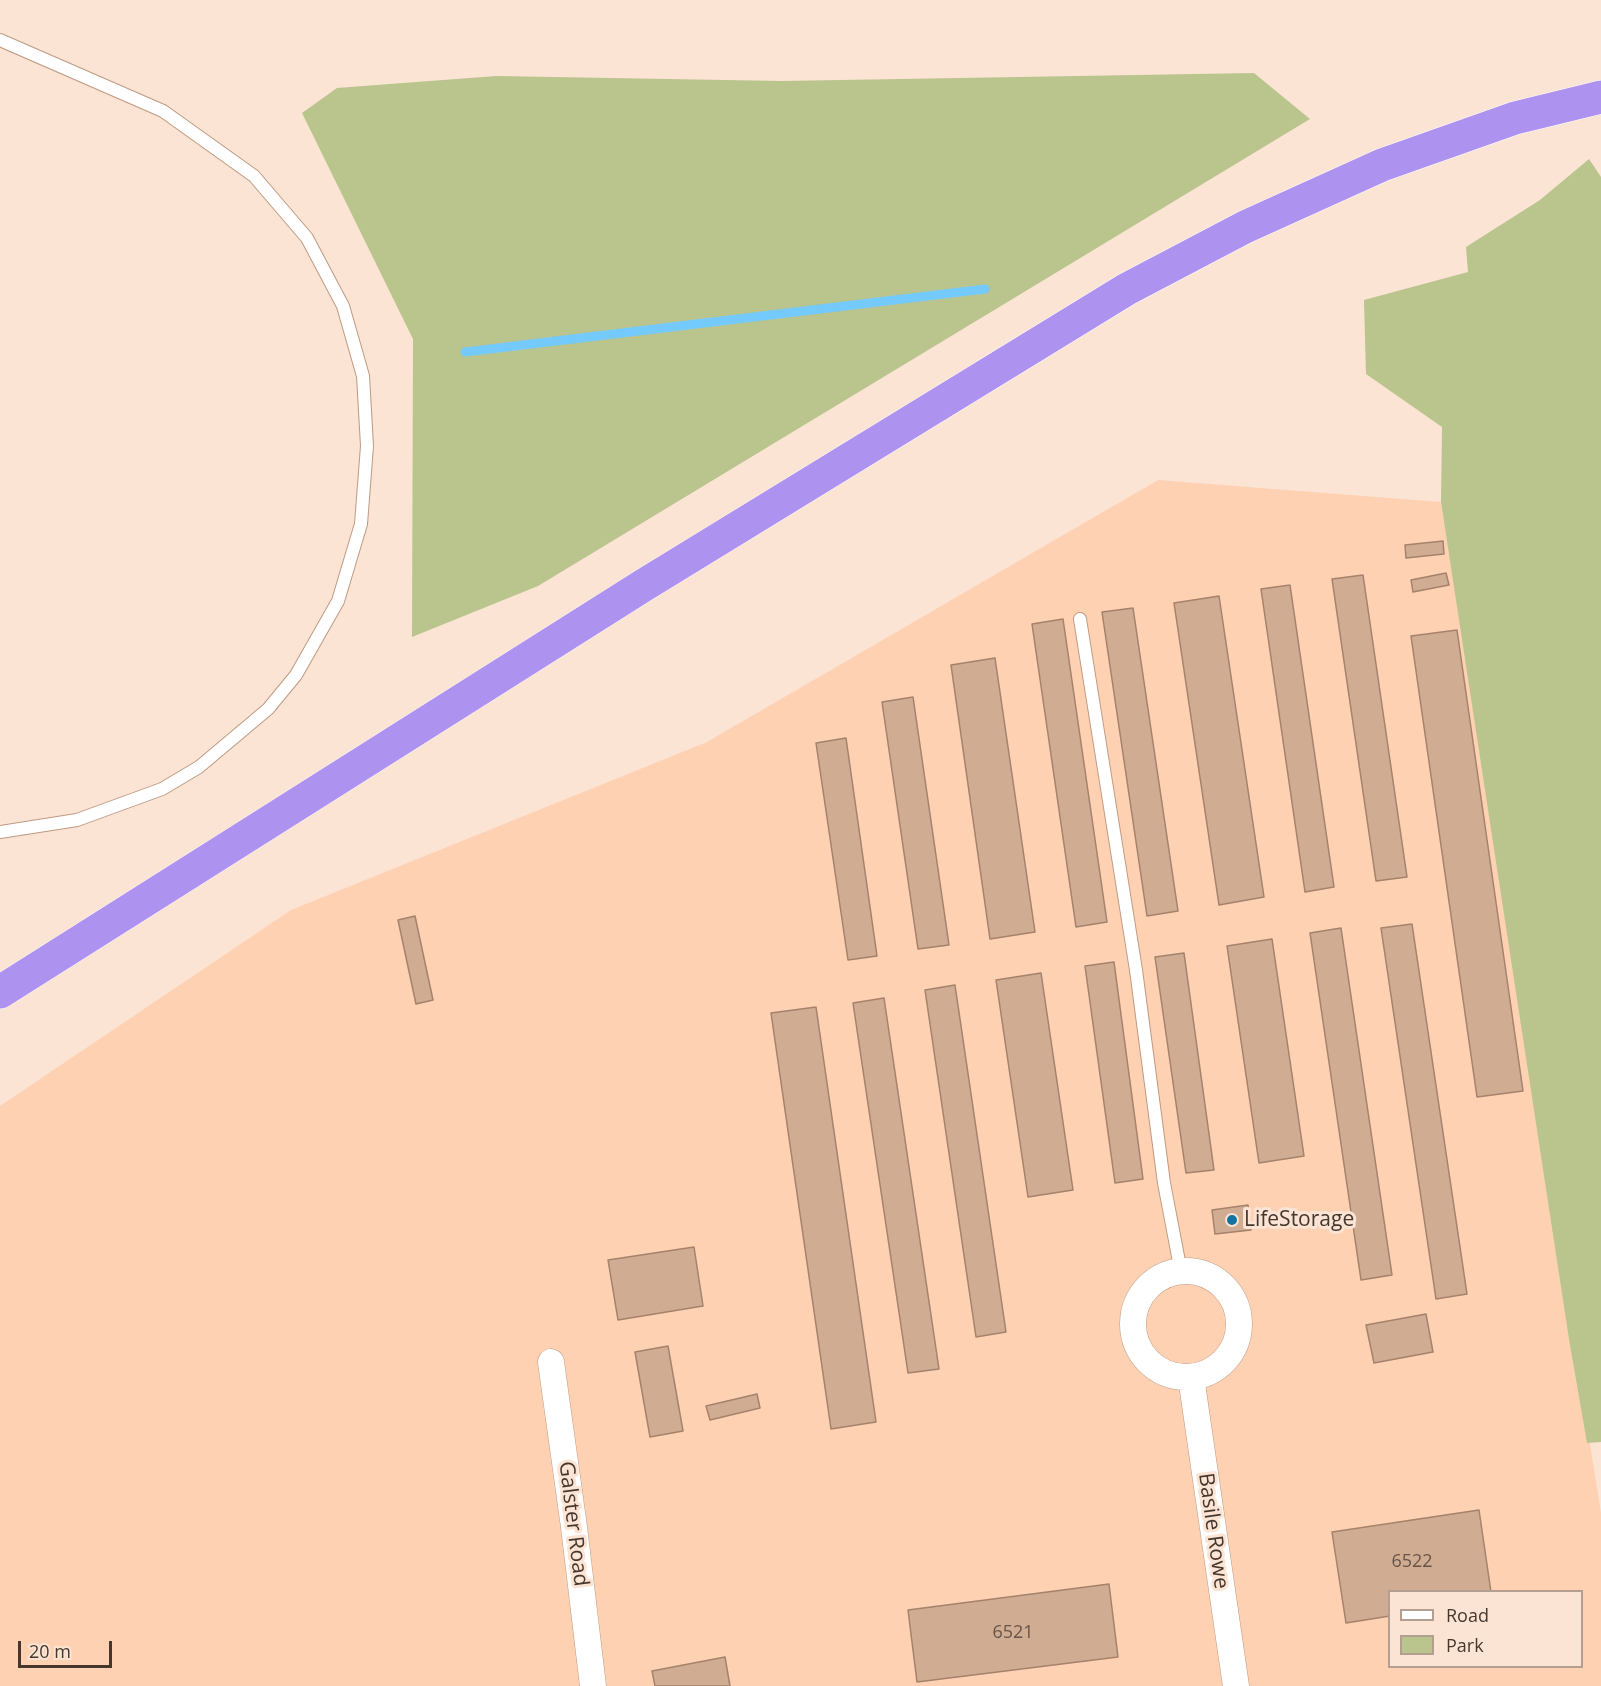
<!DOCTYPE html>
<style>
body{margin:0}
#map{position:relative;width:1601px;height:1686px;overflow:hidden;background:#fbe4d4;font-family:"Open Sans",sans-serif}
canvas{display:block}
.legend{position:absolute;left:1388px;top:1590px;width:195px;height:78px;box-sizing:border-box;background:#fbe4d4;border:2px solid #b39f91;margin:0;padding:8px 10px;list-style:none;font-size:18px;color:#46372d}
.legend li{display:flex;align-items:center;gap:12px;height:30px}
.legend b{width:30px;border:2px solid #b39f91}
.scale{position:absolute;left:18px;top:1641px;width:94px;height:27px;box-sizing:border-box;border:3px solid #46372d;border-top:0;padding-left:8px;font-size:18px;line-height:21px;white-space:nowrap;color:#46372d;-webkit-text-stroke:4px #fbe4d4;paint-order:stroke}
</style>
<div id="map">
<canvas width="1601" height="1686"></canvas>
<ul class="legend">
<li><b style="height:8px;background:#fff"></b>Road</li>
<li><b style="height:16px;background:#bac48d"></b>Park</li>
</ul>
<div class="scale">20 m</div>
</div>
<script>
const g = document.querySelector('canvas').getContext('2d');
g.lineJoin = 'round';
function paint(path, color) {
  g.fillStyle = color;
  g.fill(path, 'evenodd');
}
function toPath(rows) {
  const path = new Path2D();
  for (const r of rows) {
    if (r.length === 3) {
      path.moveTo(r[0] + r[2], r[1]);
      path.arc(r[0], r[1], r[2], 0, 2 * Math.PI);
      continue;
    }
    path.moveTo(r[0], r[1]);
    for (let i = 2; i < r.length; i += 2) path.lineTo(r[i], r[i + 1]);
  }
  return path;
}
function trace(path, color, width, dash) {
  g.strokeStyle = color;
  g.lineWidth = width;
  g.lineCap = dash ? 'butt' : 'round';
  g.setLineDash(dash || []);
  g.stroke(path);
}
function label(font, color, halo, rows, align = 'center') {
  g.font = font + ' "Open Sans",sans-serif';
  g.lineWidth = 6;
  g.setLineDash([]);
  g.textBaseline = 'middle';
  g.strokeStyle = halo;
  g.fillStyle = color;
  for (const [text, x, y, turn = 0] of rows) {
    g.save();
    g.translate(x, y);
    g.rotate((+turn || 0) * Math.PI / 180);
    g.textAlign = isNaN(turn) ? turn : align;
    if (halo) g.strokeText(text, 0, 0);
    g.fillText(text, 0, 0);
    g.restore();
  }
}
const built = toPath([
 [1158,480,1441,502,1601,1513,1601,1686,0,1686,0,1106,291,910,707,742],
 [1390,1592,1582,1592,1582,1666,1390,1666]
]);
const green = toPath([
 [1254,73,1310,119,538,586,412,637,413,339,302,113,337,88,496,76,782,81],
 [1589,159,1601,177,1601,1442,1587,1443,1569,1339,1441,502,1442,427,1366,374,1364,300,1468,272,1466,247,1540,200]
]);
const stream = toPath([
 [465,352,985,289]
]);
const building = toPath([
 [1443,541,1444,554,1406,558,1405,545,1443,541],
 [1446,573,1449,585,1413,592,1411,580,1446,573],
 [1363,575,1407,877,1376,881,1332,579,1363,575],
 [1290,585,1334,887,1305,892,1261,589,1290,585],
 [1219,596,1264,897,1219,905,1174,603,1219,596],
 [1133,608,1178,911,1147,916,1102,612,1133,608],
 [1063,619,1107,922,1076,927,1032,624,1063,619],
 [1457,630,1523,1091,1477,1097,1411,636,1457,630],
 [995,658,1035,932,990,939,951,665,995,658],
 [913,697,949,945,918,949,882,702,913,697],
 [846,738,877,956,848,960,816,743,846,738],
 [415,916,433,1000,416,1004,398,920,415,916],
 [1412,924,1467,1294,1436,1299,1381,928,1412,924],
 [1341,928,1392,1275,1361,1280,1310,933,1341,928],
 [1272,939,1304,1156,1259,1163,1227,946,1272,939],
 [1184,953,1214,1170,1186,1173,1155,957,1184,953],
 [1114,962,1143,1179,1115,1183,1085,966,1114,962],
 [1041,973,1073,1190,1028,1197,996,980,1041,973],
 [955,985,1006,1332,976,1337,925,990,955,985],
 [884,998,939,1369,908,1373,853,1003,884,998],
 [816,1007,876,1422,831,1429,771,1013,816,1007],
 [1248,1205,1251,1230,1215,1234,1212,1210,1248,1205],
 [694,1247,703,1306,618,1320,608,1260,694,1247],
 [1426,1314,1433,1352,1374,1363,1366,1325,1426,1314],
 [668,1346,683,1431,650,1437,635,1352,668,1346],
 [757,1394,760,1408,710,1420,706,1406,757,1394],
 [1479,1510,1491,1592,1390,1592,1390,1616,1346,1623,1332,1532,1479,1510],
 [1109,1584,1118,1657,917,1682,908,1610,1109,1584],
 [725,1657,730,1686,655,1686,652,1671,725,1657]
]);
const service = toPath([
 [0,40,163,111,254,176,307,238,343,306,363,376,367,446,361,524,338,601,296,675,268,709,199,767,162,789,77,820,0,832],
 [1080,619,1136,970,1164,1183,1181,1272]
]);
const minor = toPath([
 [1186,1324,53],
 [551,1362,574,1527,593,1686],
 [1191,1377,1236,1686]
]);
const motorway = toPath([
 [0,992,644,585,1127,289,1245,227,1382,165,1515,118,1601,97]
]);
const markers = [
 [1232,1220,6,"#1273a0"]
];
const numberNames = [
 ["6522",1412,1562],
 ["6521",1013,1633]
];
const poiNames = [
 ["LifeStorage",1244,1220]
];
const streetNames = [
 ["Galster Road",573,1524,83],
 ["Basile Rowe",1213,1531,82]
];
paint(built, '#fed1b3');
paint(green, '#bac48d');
trace(stream, '#74cafc', 9);
paint(building, '#d0ac93');
trace(building, '#a5826b', 1.5);
trace(service, '#be9a82', 14);
trace(minor, '#be9a82', 27);
trace(motorway, '#fff', 34);
trace(service, '#fff', 12);
trace(minor, '#fff', 26);
trace(motorway, '#ad93ef', 33);
for (const [x, y, r, color] of markers) {
  const dot = new Path2D();
  dot.arc(x, y, r, 0, 2 * Math.PI);
  g.fillStyle = color;
  g.fill(dot);
  trace(dot, '#fbe4d4', 2);
}
label('18px', '#685446', null, numberNames);
label('21px', '#46372d', '#fbe4d4', poiNames, 'left');
label('21px', '#46372d', '#fbe4d4', streetNames);
</script>
